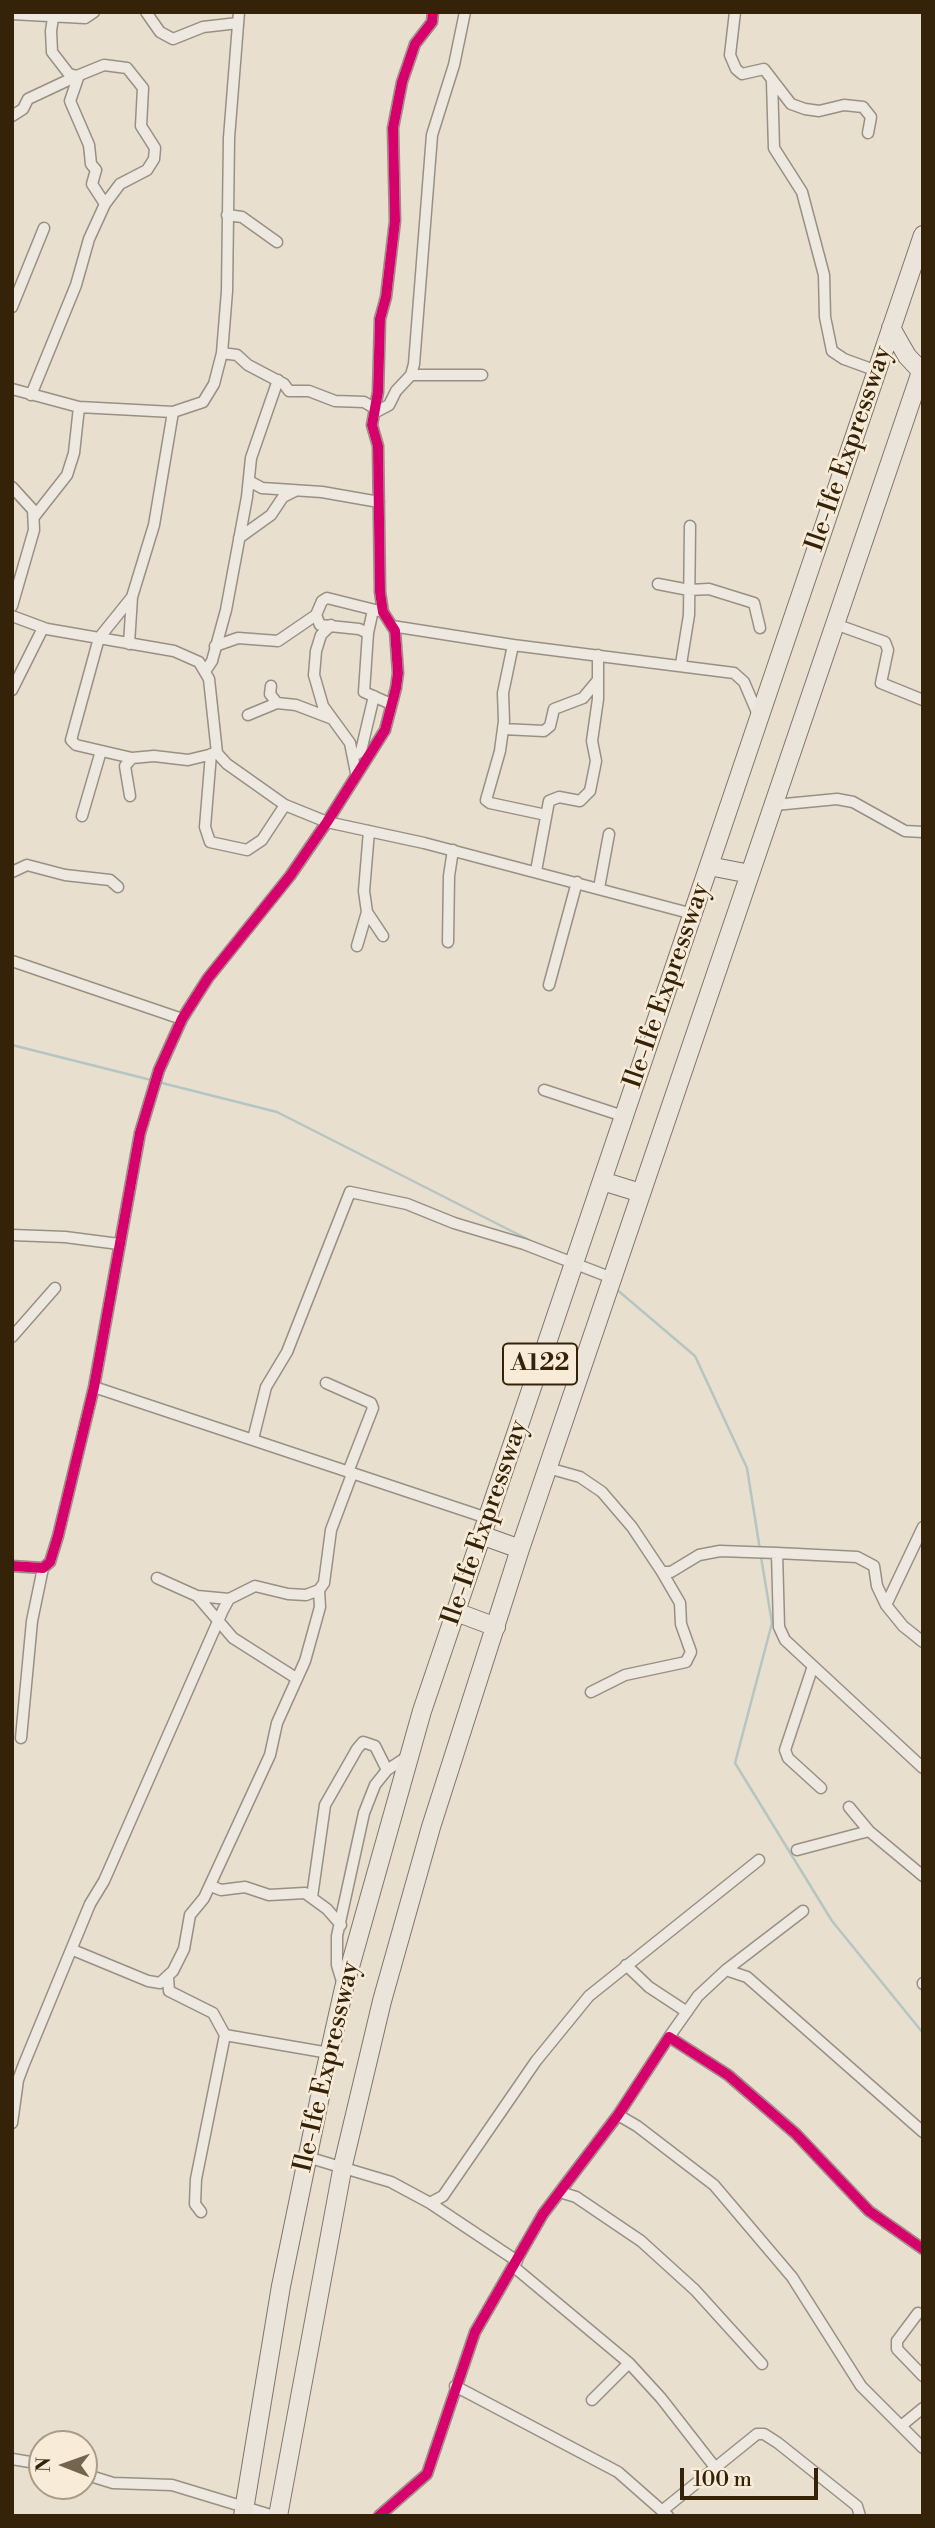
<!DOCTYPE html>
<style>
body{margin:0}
#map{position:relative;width:935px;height:2528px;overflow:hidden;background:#e9dfcf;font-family:"Libre Bodoni",serif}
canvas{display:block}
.frame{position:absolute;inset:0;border:14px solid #352309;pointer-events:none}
.north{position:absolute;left:28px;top:2430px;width:70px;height:70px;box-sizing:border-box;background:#f8ecd9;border:2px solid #aa9c86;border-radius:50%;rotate:271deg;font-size:19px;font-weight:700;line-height:28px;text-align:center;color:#352309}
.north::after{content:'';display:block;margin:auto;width:24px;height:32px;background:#74654e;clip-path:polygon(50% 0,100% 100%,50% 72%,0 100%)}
.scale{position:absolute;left:680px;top:2468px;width:138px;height:32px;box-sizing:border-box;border:4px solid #352309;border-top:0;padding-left:9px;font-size:21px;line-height:24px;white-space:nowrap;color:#352309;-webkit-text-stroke:5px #f8ecd9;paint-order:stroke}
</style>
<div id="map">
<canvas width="935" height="2528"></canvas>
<div class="frame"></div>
<div class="north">N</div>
<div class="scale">100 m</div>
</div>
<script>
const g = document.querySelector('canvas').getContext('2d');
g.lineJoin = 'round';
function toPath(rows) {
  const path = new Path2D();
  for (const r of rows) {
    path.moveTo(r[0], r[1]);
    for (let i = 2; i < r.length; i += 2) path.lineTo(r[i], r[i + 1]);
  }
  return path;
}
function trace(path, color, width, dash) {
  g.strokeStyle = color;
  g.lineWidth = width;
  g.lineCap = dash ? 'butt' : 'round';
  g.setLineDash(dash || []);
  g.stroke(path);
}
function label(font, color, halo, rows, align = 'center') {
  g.font = font + ' "Libre Bodoni",serif';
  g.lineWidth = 5;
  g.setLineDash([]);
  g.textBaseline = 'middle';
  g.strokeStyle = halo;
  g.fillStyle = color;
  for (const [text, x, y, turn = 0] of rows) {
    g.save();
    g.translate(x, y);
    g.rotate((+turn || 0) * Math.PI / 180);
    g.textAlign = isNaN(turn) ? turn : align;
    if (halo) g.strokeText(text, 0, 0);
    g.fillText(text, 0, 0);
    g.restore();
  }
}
const stream = toPath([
 [12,1045,151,1080],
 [158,1082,277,1112,539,1245],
 [615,1288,695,1356,747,1468,760,1550],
 [761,1557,772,1623,735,1763,832,1921,923,2033]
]);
const minor = toPath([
 [146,12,160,32,173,39,203,27,238,23],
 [735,12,730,55,736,69,742,74,764,69,791,104,805,109,819,111,844,105,863,107,871,117,868,133],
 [57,13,53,18,51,31,52,52,69,74,77,76],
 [12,14,85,18,94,12],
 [79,75,70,101,89,145,91,164,96,170,92,184,105,204],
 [772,81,774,148,802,192,824,275,825,317,832,351,844,359,877,371],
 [12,116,23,109,28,99,77,76,104,65,127,68,143,88,141,126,155,148,154,159,147,170,120,184,105,204,89,239,76,285,31,395],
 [227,215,242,217,277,242],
 [12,307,44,228],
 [222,353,237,355,248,365,284,384,289,391,309,391,335,401,364,402,374,408],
 [411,375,482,375],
 [12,389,79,407,173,412,203,402,214,384,222,353,227,291,229,138,239,12],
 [374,413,389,405,396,391,411,375,414,364,432,135,454,65,465,12],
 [249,481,262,488,322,492,379,502],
 [12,487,33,510,34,530,12,606],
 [34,517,67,475,74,453,79,407],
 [239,538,271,515,283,497,295,491],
 [658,584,689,590,709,589,754,603,760,628],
 [132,597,99,638,71,740,76,745,132,758,154,756,188,760,217,753],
 [373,610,368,633,364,692,391,704],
 [316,615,320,625,359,629,368,633],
 [12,616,47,629,174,651,199,662,209,679,217,753,227,764,285,805,327,822,424,843,693,914],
 [835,624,885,642,888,650,881,683,923,700],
 [331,625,321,635,316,651,314,675,323,706,350,743,356,773],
 [392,626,513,645,734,673,744,682,759,717],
 [129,644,132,597,154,525,173,412],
 [513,645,503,693,504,721,500,751,486,800,490,803,546,815],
 [215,646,238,638,278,641,316,615,322,601,327,598,383,612],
 [681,664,689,615,690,526],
 [206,670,212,661,226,610,247,497,251,458,278,380],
 [271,686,270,694,277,703],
 [12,690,43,628],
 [248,715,277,703,296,705,330,718],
 [503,729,544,731,550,726,554,709,583,698,598,680],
 [211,754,205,827,210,842,247,850,262,840,285,805],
 [353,757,361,751,374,696],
 [130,796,125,766,132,758],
 [775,805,837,799,853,802,905,831,923,832],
 [82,816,101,751],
 [369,831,364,891,367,912,383,936],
 [536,871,549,801,559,797,580,801,590,791,596,761,592,741,598,699,598,655],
 [12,872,27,865,65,875,110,880,118,887],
 [599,888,609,834],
 [448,942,449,876,453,850],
 [357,946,367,912],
 [12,961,182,1019],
 [549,985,577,882],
 [544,1090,623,1116],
 [12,1235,65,1237,119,1244],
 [12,1337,55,1288],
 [326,1383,371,1403,373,1408,348,1472],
 [94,1387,487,1518],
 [253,1439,266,1387,287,1352,350,1192,407,1204,454,1223,524,1244,612,1278],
 [548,1468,580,1477,602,1492,632,1527,662,1572,671,1572,699,1555,720,1551,777,1553,779,1627,785,1640,923,1768],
 [777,1553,857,1557,874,1566,877,1586,886,1605,903,1626,923,1642],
 [12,1566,43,1568,50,1562,58,1536,94,1387,140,1133,159,1070,182,1019,208,978,290,876,327,822,385,730,396,688,398,673,395,631,383,612,380,592,378,446,372,425,378,392,380,319,386,297,395,221,393,128,402,82,415,44,432,22,433,12],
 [157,1578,197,1596,233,1638,296,1678],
 [197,1596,229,1599],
 [886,1605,923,1527],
 [813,1666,785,1750,788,1758,821,1788],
 [591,1692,625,1675,686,1662,691,1652,681,1624,680,1603,662,1572],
 [21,1738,32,1621,43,1568],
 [849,1807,869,1831,923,1876],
 [797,1850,869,1831],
 [211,1886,221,1890,245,1887,269,1895,305,1893,327,1909,341,1925],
 [312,1897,325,1805,357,1749,363,1742,375,1746,387,1770],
 [73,1950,148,1981,160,1983,173,1971,184,1949,190,1915,204,1898,270,1755,277,1723,305,1661,320,1607,319,1590],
 [626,1965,649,1987,687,2012],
 [726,1970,747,1977,923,2132],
 [168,1977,169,1991,213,2013,225,2035,196,2179,195,2204,201,2212],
 [923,1983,923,1984],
 [344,1988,337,1965,337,1936,364,1813,375,1785,387,1770,410,1755],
 [225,2035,329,2053],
 [669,2037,698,1996,726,1970,803,1911],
 [618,2115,637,2126,714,2185,792,2277,861,2386,923,2448],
 [12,2123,18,2080,24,2064,90,1904,104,1881,223,1610,229,1599,255,1586,288,1594,306,1595,319,1590,324,1583,331,1530,352,1474],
 [307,2157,391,2182,430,2203,517,2261],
 [560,2192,576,2197,641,2241,695,2290,762,2364],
 [430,2203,443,2196,536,2061,589,1996,759,1860],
 [514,2267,629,2363,661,2398,714,2466],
 [918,2313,897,2341,897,2349,923,2376],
 [455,2386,618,2472,668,2516],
 [592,2400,629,2363],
 [901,2426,923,2408],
 [12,2459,42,2464],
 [84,2474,113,2483,172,2485,274,2516],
 [663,2510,757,2434,764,2434,778,2443,847,2498,857,2506,860,2516],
 [379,2516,427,2474,475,2332,543,2214,618,2115,669,2037,728,2075,796,2134,869,2211,923,2249]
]);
const trunk = toPath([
 [891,328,907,356,921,371],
 [709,866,750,874],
 [602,1181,641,1193],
 [481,1535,520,1549],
 [456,1612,496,1627],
 [243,2516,281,2286,324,2077,344,1988,422,1711,923,235],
 [278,2516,343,2165,382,2001,431,1827,520,1549,923,366]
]);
const cycleway = toPath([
 [12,1566,43,1568,50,1562,58,1536,94,1387,140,1133,159,1070,182,1019,208,978,290,876,327,822,385,730,396,688,398,673,395,631,383,612,380,592,378,446,372,425,378,392,380,319,386,297,395,221,393,128,402,82,415,44,432,22,433,12],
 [379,2516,427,2474,475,2332,543,2214,618,2115,669,2037,728,2075,796,2134,869,2211,923,2249]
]);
const shields = [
 [540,1364,74]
];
const shieldNames = [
 ["A122",540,1364]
];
const streetNames = [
 ["Ile-Ife Expressway",850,449,-71],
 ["Ile-Ife Expressway",668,986,-71],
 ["Ile-Ife Expressway",486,1523,-71],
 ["Ile-Ife Expressway",328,2067,-77]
];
trace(stream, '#b5c6c2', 2.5);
trace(minor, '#989084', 13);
trace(trunk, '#7e766a', 20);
trace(minor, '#ede8e0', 10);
trace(trunk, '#eae4db', 18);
trace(cycleway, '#d6006c', 10);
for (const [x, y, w] of shields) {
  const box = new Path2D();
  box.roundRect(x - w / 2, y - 20.5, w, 41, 5);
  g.fillStyle = '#f8ecd9';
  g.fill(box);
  trace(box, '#352309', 2);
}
label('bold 24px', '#352309', null, shieldNames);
label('26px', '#352309', '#f8ecd9', streetNames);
</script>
